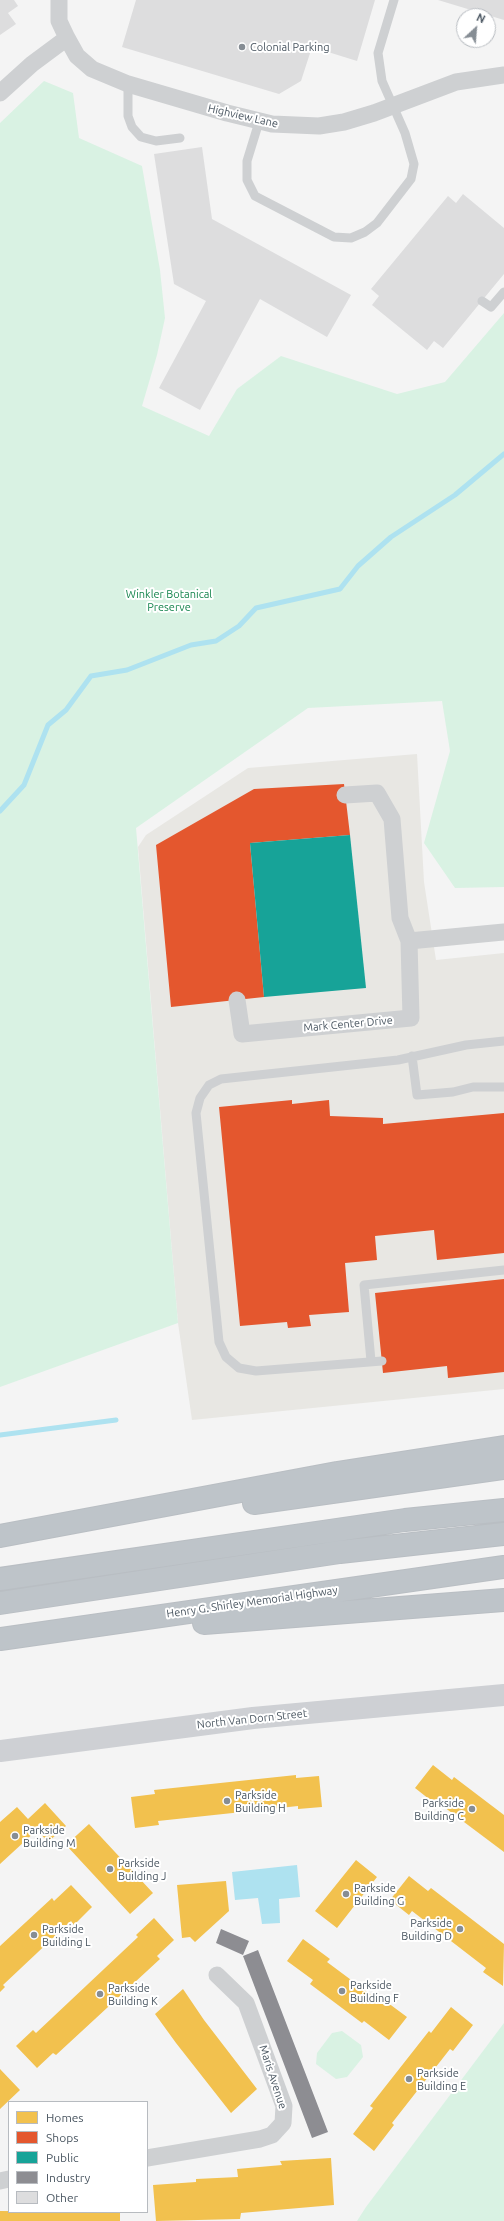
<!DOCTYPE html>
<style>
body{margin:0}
#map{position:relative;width:504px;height:2221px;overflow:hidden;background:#f4f4f4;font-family:Ubuntu,sans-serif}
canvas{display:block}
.legend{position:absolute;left:8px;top:2101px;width:140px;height:112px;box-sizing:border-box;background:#fff;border:1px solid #b7bbc0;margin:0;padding:5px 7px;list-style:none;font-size:12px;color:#4a5661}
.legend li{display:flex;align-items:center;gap:8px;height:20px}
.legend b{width:20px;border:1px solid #b7bbc0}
.north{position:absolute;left:456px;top:8px;width:40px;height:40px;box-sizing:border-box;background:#fff;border:1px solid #b7bbc0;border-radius:50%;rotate:26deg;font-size:11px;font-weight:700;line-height:16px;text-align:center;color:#4a5661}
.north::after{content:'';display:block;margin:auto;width:14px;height:18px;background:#868d94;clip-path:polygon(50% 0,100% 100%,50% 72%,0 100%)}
</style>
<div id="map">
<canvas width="504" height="2221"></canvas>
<ul class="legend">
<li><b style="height:11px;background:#f2c14e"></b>Homes</li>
<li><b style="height:11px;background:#e4572e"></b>Shops</li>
<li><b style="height:11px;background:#17a398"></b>Public</li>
<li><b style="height:11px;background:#8d8d92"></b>Industry</li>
<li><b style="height:11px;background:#ddddde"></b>Other</li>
</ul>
<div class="north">N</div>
</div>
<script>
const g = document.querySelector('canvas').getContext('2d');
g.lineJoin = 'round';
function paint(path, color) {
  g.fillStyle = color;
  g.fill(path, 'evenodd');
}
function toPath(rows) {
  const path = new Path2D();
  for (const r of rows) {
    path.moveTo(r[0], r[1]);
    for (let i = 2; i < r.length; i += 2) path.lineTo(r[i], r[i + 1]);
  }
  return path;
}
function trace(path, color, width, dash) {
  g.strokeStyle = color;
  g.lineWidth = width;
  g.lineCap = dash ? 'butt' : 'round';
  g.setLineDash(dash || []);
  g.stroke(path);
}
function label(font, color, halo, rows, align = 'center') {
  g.font = font + ' Ubuntu,sans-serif';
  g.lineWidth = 4;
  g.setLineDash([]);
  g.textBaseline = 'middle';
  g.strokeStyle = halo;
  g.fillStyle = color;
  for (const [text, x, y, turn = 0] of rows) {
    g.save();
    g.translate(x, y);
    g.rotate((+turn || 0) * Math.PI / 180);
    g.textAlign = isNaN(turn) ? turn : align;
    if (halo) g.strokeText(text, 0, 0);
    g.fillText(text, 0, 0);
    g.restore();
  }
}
const commercial = toPath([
 [417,754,424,882,436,960,504,953,504,1389,192,1420,178,1323,138,847,146,835,248,768]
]);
const green = toPath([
 [44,81,73,93,79,138,142,166,160,270,165,318,157,355,142,406,209,436,237,389,281,356,397,394,445,382,504,313,504,887,455,888,424,843,450,751,442,701,308,708,136,828,178,1323,0,1387,0,123],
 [504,2023,504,2221,357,2221,366,2207],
 [342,2031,361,2045,363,2057,347,2077,336,2079,316,2064,317,2053,332,2033]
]);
const water = toPath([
 [297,1865,300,1897,279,1899,280,1923,262,1924,258,1898,235,1900,232,1872]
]);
const homes = toPath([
 [433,1765,452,1780,454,1777,504,1815,504,1852,436,1801,434,1803,415,1788],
 [296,1775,296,1778,319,1776,322,1807,298,1809,298,1806,158,1821,159,1825,135,1828,131,1797,155,1794,154,1790],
 [45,1803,66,1826,48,1842,37,1830,0,1864,0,1822,17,1807,28,1819],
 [89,1824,153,1893,130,1914,66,1845],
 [356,1860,377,1877,337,1928,315,1911],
 [409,1876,428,1891,431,1888,504,1944,503,1986,483,1972,486,1968,412,1911,409,1915,390,1900],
 [226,1881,229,1911,195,1942,190,1937,182,1938,177,1885],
 [71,1885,92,1907,74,1925,71,1921,3,1985,5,1987,0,1992,0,1946,52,1898,54,1901],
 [154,1918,174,1940,157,1956,160,1959,56,2055,53,2053,37,2068,16,2046,33,2030,36,2033,138,1937,136,1935],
 [303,1939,330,1959,327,1962,378,2000,380,1997,407,2017,389,2040,364,2021,362,2023,310,1984,313,1980,287,1961],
 [183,1989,204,2020,257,2089,231,2113,176,2043,155,2014],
 [451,2007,473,2025,453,2051,450,2049,392,2123,394,2125,374,2151,353,2134,373,2108,370,2106,429,2031,431,2033],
 [0,2069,20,2090,0,2109],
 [331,2158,334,2205,241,2213,240,2219,156,2221,153,2185,196,2182,196,2179,238,2177,237,2169,282,2165,280,2161],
 [0,2211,120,2212,120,2221,0,2221]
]);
const shops = toPath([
 [344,784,350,835,250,843,264,997,171,1007,156,845,254,789],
 [292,1100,292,1104,329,1100,330,1116,383,1118,383,1124,504,1113,504,1253,437,1260,434,1230,375,1236,377,1260,345,1263,349,1312,309,1315,311,1326,288,1328,287,1322,240,1326,219,1107],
 [504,1279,504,1372,448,1378,447,1366,383,1373,375,1293]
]);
const public = toPath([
 [350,835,366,988,264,997,250,843]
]);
const industry = toPath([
 [221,1929,249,1941,243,1955,216,1943],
 [258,1950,328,2132,312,2138,243,1956]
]);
const stream = toPath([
 [0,811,24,785,48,725,66,710,91,676,127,670,191,645,216,641,239,626,256,608,340,589,358,566,391,537,455,495,504,454],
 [0,1435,116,1420]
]);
const building = toPath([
 [0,0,14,0,18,6,8,13,16,24,0,35],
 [136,0,375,0,357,61,312,47,301,81,279,94,122,47],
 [438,0,504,0,504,20],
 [202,147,212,219,351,295,327,337,260,299,200,410,159,388,206,301,174,284,154,154],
 [463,194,504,228,504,274,443,348,434,341,427,350,372,305,379,296,371,289,448,196,456,203]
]);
const service = toPath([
 [128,84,128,116,132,127,141,137,156,141,180,138],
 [259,122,247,161,247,180,255,196,334,237,351,238,365,232,377,223,411,179,414,164,405,133,382,81,378,53,394,0],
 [482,301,491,307,504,292],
 [412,1056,417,1095,453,1092,473,1087,504,1087],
 [371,1361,364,1285,504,1270],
 [382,1361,256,1371,239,1368,226,1357,219,1342,196,1113,200,1098,209,1085,221,1079,398,1060,466,1045,504,1041]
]);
const minor = toPath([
 [59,0,59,21,67,38,77,56,92,69,128,84,227,113,272,124,319,126,344,122,374,113,456,82,504,75],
 [0,93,32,64,67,38],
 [345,795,377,793,392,819,400,918,409,941],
 [237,1000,242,1034,411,1018,409,941,504,932],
 [147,2158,260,2139,272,2135,283,2123,284,2106,246,2003,217,1975],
 [0,2181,9,2179]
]);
const secondary = toPath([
 [0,1751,253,1718,504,1695]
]);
const motorway = toPath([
 [254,1503,504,1468],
 [0,1536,337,1473,504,1447],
 [0,1579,405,1520,504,1510],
 [0,1603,340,1552,504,1534],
 [204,1623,504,1600],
 [0,1639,504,1567]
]);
const markers = [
 [242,47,4,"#868d94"],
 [227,1801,4,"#868d94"],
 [472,1809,4,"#868d94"],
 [15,1836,4,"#868d94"],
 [110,1869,4,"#868d94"],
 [346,1894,4,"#868d94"],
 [460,1929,4,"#868d94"],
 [34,1935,4,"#868d94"],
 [342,1991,4,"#868d94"],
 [100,1994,4,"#868d94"],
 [409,2079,4,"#868d94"]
];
const poiNames = [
 ["Colonial Parking",250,47],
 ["Parkside",235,1795],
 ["Building H",235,1808],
 ["Parkside",464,1803,"right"],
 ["Building C",464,1816,"right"],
 ["Parkside",23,1830],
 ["Building M",23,1843],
 ["Parkside",118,1863],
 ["Building J",118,1876],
 ["Parkside",354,1888],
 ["Building G",354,1901],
 ["Parkside",452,1923,"right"],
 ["Building D",452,1936,"right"],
 ["Parkside",42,1929],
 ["Building L",42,1942],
 ["Parkside",350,1985],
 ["Building F",350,1998],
 ["Parkside",108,1988],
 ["Building K",108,2001],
 ["Parkside",417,2073],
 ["Building E",417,2086]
];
const streetNames = [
 ["Highview Lane",243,116,13],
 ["Mark Center Drive",348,1024,-5],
 ["Henry G. Shirley Memorial Highway",252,1602,-8],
 ["North Van Dorn Street",252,1719,-6],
 ["Maris Avenue",273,2077,72]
];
const parkNames = [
 ["Winkler Botanical",169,594],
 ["Preserve",169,607]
];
paint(commercial, '#e8e7e3');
paint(green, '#d9f2e3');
paint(water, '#aee2f0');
paint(homes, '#f2c14e');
paint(shops, '#e4572e');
paint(public, '#17a398');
paint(industry, '#8d8d92');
trace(stream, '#aee2f0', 5);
paint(building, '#ddddde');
trace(motorway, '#b9bec3', 24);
trace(service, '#ced0d2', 9);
trace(minor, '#ced0d2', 17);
trace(secondary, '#ced0d4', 22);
trace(motorway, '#bec4c9', 22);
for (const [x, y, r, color] of markers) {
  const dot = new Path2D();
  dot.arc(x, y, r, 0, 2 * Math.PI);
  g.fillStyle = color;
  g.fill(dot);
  trace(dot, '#fff', 1.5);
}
label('11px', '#4a5661', '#fff', poiNames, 'left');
label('11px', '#4a5661', '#fff', streetNames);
label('11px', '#17864f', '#fff', parkNames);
</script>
